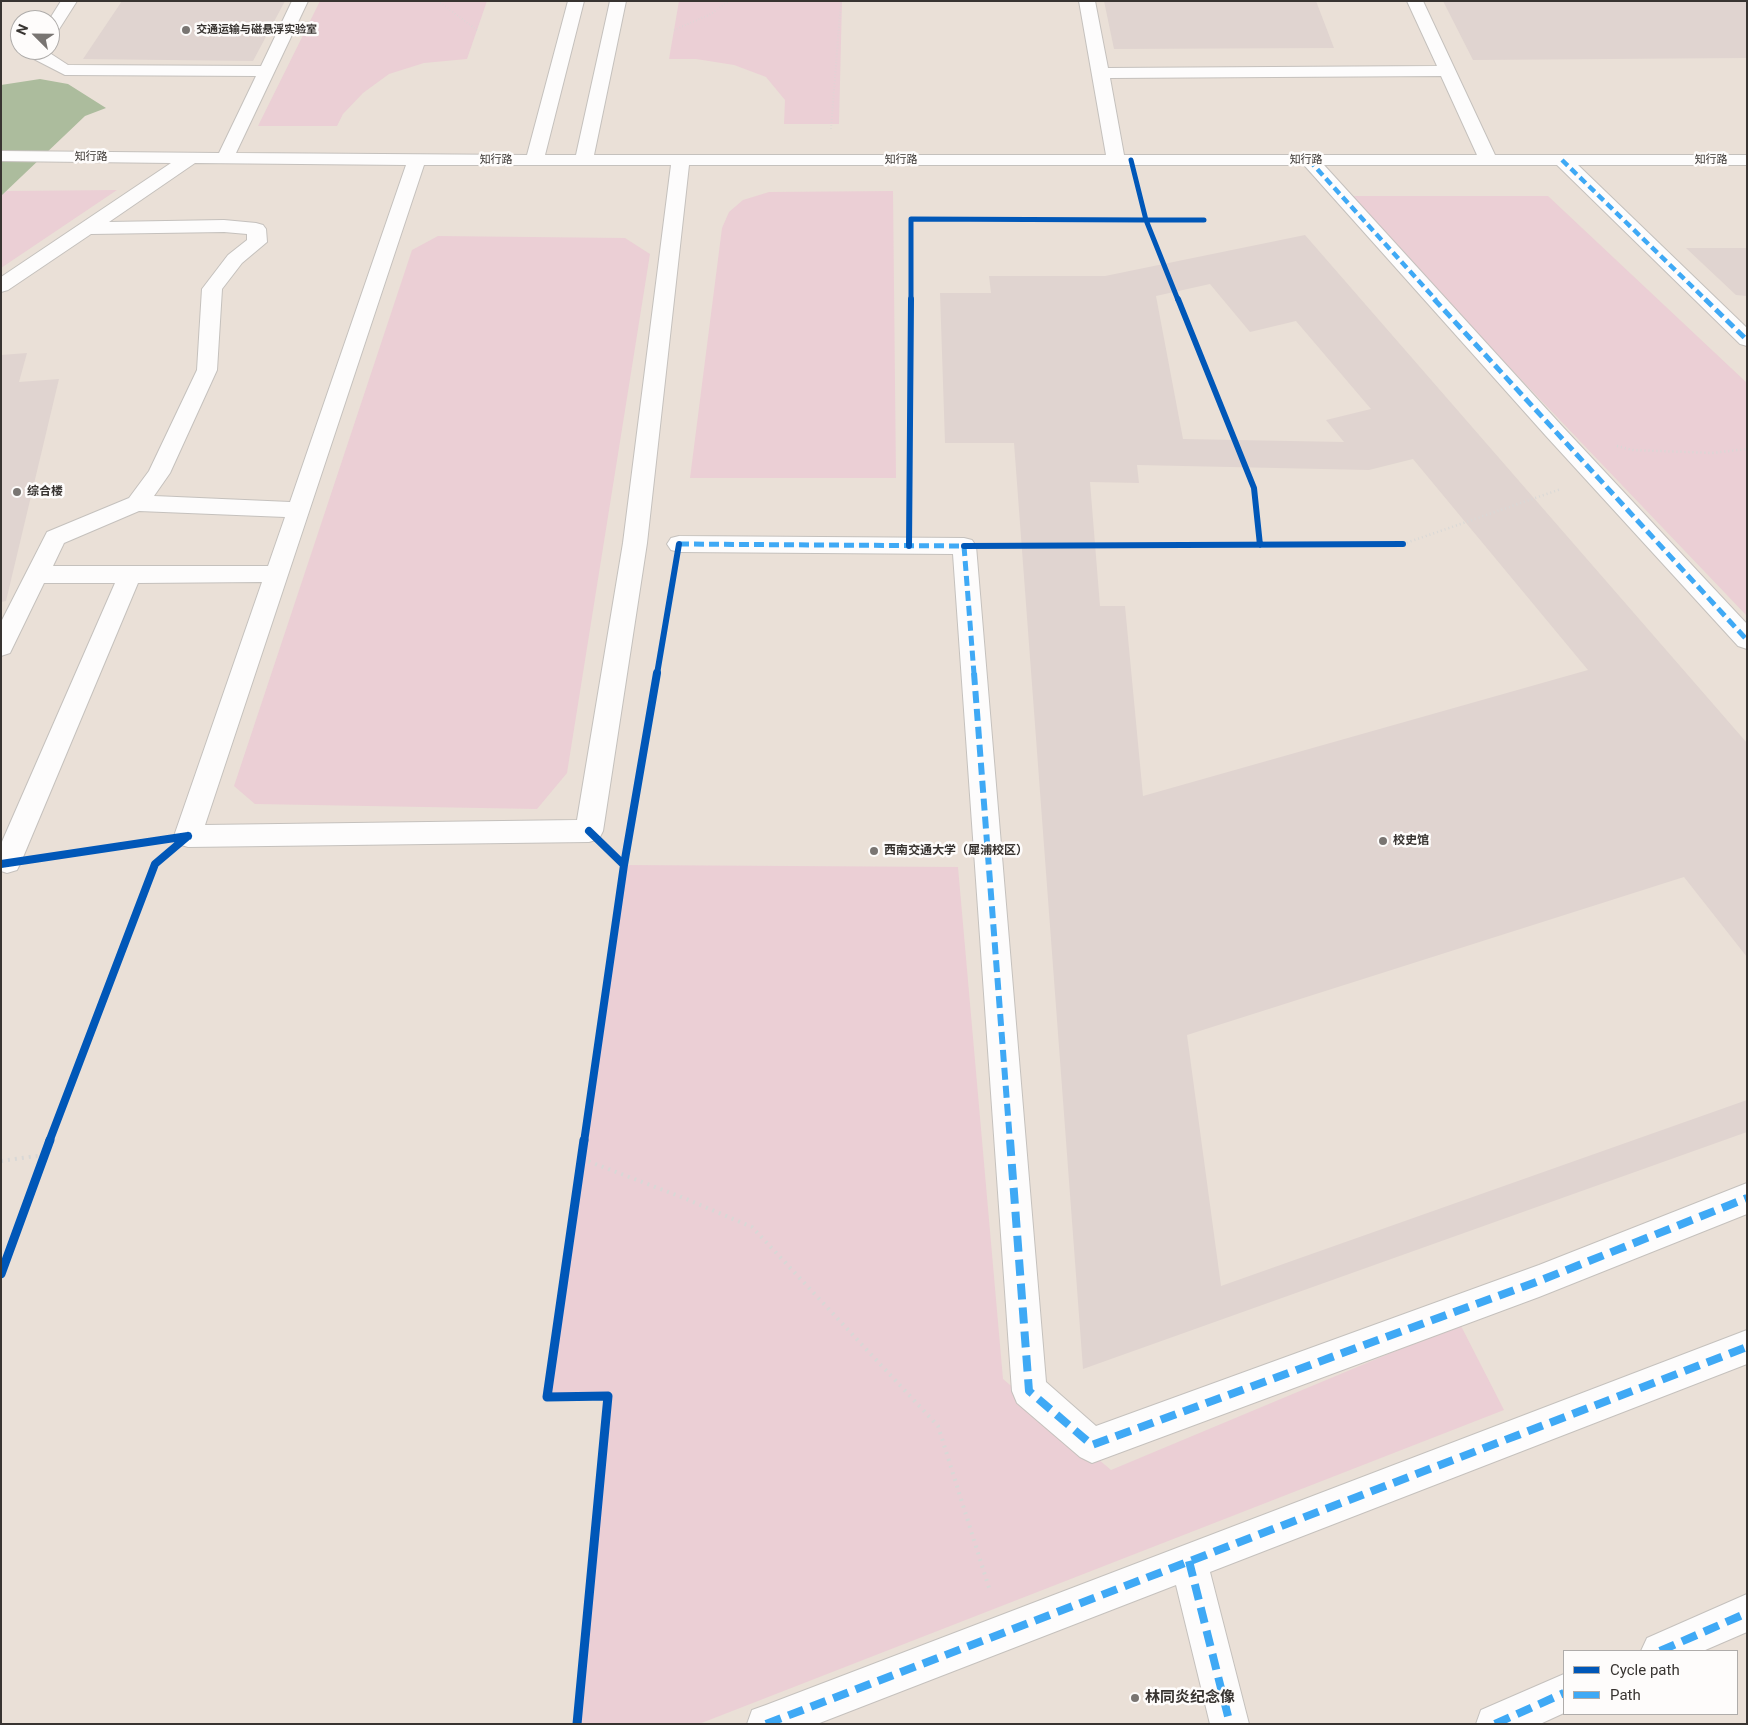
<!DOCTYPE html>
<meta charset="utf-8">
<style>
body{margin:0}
#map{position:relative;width:1748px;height:1725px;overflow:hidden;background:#f3eeea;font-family:Roboto,sans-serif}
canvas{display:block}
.frame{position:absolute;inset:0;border:2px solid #383431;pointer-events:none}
.legend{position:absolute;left:1563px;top:1650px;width:175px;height:65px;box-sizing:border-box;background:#fefcfb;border:1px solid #afacaa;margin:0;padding:6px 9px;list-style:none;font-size:15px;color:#383431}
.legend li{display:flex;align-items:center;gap:10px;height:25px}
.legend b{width:25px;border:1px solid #afacaa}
.north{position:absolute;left:10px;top:10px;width:50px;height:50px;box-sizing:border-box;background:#fefcfb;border:1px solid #afacaa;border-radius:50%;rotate:293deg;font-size:14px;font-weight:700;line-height:20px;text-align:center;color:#383431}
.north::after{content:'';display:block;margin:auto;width:18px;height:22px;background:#797572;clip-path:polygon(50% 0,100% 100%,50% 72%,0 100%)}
</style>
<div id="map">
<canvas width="1748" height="1725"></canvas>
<div class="frame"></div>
<ul class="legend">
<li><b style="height:6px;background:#0057b8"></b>Cycle path</li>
<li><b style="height:6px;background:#3fa9f5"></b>Path</li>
</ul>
<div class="north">N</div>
</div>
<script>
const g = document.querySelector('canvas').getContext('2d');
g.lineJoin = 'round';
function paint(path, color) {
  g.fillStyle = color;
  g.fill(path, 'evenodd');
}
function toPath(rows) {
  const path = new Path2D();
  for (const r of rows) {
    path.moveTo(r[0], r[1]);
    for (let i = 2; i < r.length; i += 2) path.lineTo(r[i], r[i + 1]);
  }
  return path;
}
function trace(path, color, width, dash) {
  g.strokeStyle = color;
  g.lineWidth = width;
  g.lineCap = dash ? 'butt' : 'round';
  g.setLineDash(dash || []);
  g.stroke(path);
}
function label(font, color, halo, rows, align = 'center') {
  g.font = font + ' Roboto,"Noto Sans SC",sans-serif';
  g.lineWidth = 5;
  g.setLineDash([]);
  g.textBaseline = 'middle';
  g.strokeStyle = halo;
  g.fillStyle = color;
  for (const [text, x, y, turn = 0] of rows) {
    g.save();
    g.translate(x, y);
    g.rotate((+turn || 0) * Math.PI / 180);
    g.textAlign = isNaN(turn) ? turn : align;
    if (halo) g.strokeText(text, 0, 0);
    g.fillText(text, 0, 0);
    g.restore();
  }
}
const built = toPath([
 [1,1,1747,1,1747,1724,1,1724],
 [20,20,50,20,50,50,20,50],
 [1564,1651,1737,1651,1737,1714,1564,1714]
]);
const green = toPath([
 [320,1,487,1,467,59,424,63,389,74,363,93,343,114,337,126,258,126],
 [679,1,842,1,839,124,784,124,785,100,766,77,734,65,696,59,669,59],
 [117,190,1,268,1,196,7,191],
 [893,191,896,478,690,478,722,228,729,212,743,200,769,192],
 [1346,196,1548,196,1747,383,1747,616],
 [438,236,625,238,650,254,567,773,537,809,255,804,234,786,412,250],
 [624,865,958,867,1003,1379,1111,1470,1460,1324,1504,1410,699,1724,581,1724,607,1396,547,1397]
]);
const water = toPath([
 [40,79,68,84,106,108,85,116,1,196,1,85]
]);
const building = toPath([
 [122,1,285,1,253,61,83,59],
 [1104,1,1316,1,1334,48,1114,49],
 [1443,1,1747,1,1747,58,1473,60],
 [1305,235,1747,743,1747,957,1684,877,1187,1035,1221,1286,1747,1100,1747,1132,1083,1369,1014,443,945,443,940,293,991,293,989,276,1105,276],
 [1210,284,1250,332,1296,321,1371,409,1326,420,1344,442,1183,439,1156,296],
 [1413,459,1588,670,1143,796,1125,606,1100,606,1090,482,1139,483,1137,465,1369,470],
 [1686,248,1747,248,1747,296,1736,295],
 [27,353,19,382,59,379,6,601,1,602,1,355]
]);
const pathFar2 = toPath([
 [438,1,477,30],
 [674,30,711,14,729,1],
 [831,129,841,1]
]);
const pathFar1 = toPath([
 [1617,446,1632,450,1712,453,1747,449],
 [1403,544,1561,489]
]);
const path = toPath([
 [582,1159,684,1198,752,1227,938,1426,990,1591],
 [1,1161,44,1155]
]);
const minor = toPath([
 [61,1,77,1,56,34,50,36,49,20,61,1],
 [292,1,308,1,236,153,527,155,568,1,584,1,545,155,576,155,610,1,626,1,594,155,1106,155,1079,1,1095,1,1108,68,1437,66,1407,1,1423,1,1495,155,1747,155,1747,165,1578,165,1747,328,1747,346,1740,344,1557,165,1324,165,1562,426,1747,624,1747,649,1738,646,1546,436,1304,165,689,165,647,543,603,831,599,839,589,842,188,847,178,844,174,836,262,582,138,583,21,862,17,870,7,873,1,871,1,844,115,583,44,583,10,653,1,656,1,622,47,532,129,498,149,471,197,370,202,289,228,255,247,240,247,234,224,232,91,234,8,290,1,292,1,277,171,163,1,161,1,151,219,153,256,76,65,75,30,57,28,53,29,50,45,50,68,65,261,66,292,1],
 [1441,76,1477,155,1124,155,1110,78,1441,76],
 [195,163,406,165,290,502,154,496,170,473,217,370,222,289,242,263,267,242,266,229,263,225,256,223,224,220,109,222,195,163],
 [424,165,671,165,623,543,577,820,205,825,424,165],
 [139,511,285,517,268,566,53,566,64,543,139,511],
 [679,536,964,538,972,540,976,546,1046,1382,1096,1426,1539,1265,1747,1183,1747,1214,1539,1297,1092,1463,1080,1457,1017,1403,1012,1391,953,554,679,552,671,550,667,544,671,538,679,536],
 [1747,1330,1747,1364,1210,1572,1249,1724,1210,1724,1176,1585,817,1724,747,1724,752,1710,766,1705,1747,1330],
 [1747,1594,1747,1632,1703,1651,1641,1651,1647,1638,1747,1594],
 [1564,1674,1564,1713,1540,1724,1476,1724,1481,1710,1564,1674]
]);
const quietFar3 = toPath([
 [1309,160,1436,300],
 [1562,160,1706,300]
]);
const quietFar2 = toPath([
 [1434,299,1747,640],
 [1705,299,1747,340],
 [679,544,964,546,974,674]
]);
const quietFar1 = toPath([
 [974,673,1010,1142]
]);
const quiet = toPath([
 [1010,1140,1029,1391,1092,1445,1539,1281,1747,1198],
 [1189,1561,1230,1724],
 [1660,1651,1747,1613],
 [766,1724,1747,1347],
 [1495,1724,1564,1693]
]);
const cyclewayFar3 = toPath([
 [911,300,911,219,1146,220,1131,160],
 [1178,300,1146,220,1204,220]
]);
const cyclewayFar2 = toPath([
 [1178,299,1254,488,1260,545],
 [909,546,911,299],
 [964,546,1403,544],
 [657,674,679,544]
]);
const cyclewayFar1 = toPath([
 [1,864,188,836],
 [624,865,657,673],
 [49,1142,155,864,188,836],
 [584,1142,624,865,589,831]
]);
const cycleway = toPath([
 [1,1274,50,1140],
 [577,1724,608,1396,547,1397,584,1140]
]);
const markers = [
 [186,30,5,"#797572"],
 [17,492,5,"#797572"],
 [1383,841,5,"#797572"],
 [874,851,5,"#797572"],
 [1135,1698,5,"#797572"]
];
const farPoinames = [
 ["交通运输与磁悬浮实验室",196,30]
];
const farStreetnames = [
 ["知行路",91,157],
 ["知行路",496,160],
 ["知行路",901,160],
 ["知行路",1306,160],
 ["知行路",1711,160]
];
const poiNames = [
 ["综合楼",27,492],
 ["校史馆",1393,841],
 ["西南交通大学（犀浦校区）",884,851]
];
const nearPoinames = [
 ["林同炎纪念像",1145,1698]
];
paint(built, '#eae0d7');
paint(green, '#ebcfd5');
paint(water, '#acbc9d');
paint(building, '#e0d4d0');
trace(minor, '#c5c1bd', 2);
trace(pathFar2, '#d9d8d6', 2, [0.5, 2.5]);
trace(pathFar1, '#d9d8d6', 2.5, [1, 3]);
trace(path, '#d9d8d6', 4, [2, 5]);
paint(minor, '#fdfcfc');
trace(quietFar3, '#3fa9f5', 4.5, [8, 4.5]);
trace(quietFar2, '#3fa9f5', 5, [10, 5]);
trace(quietFar1, '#3fa9f5', 6, [12, 6]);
trace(quiet, '#3fa9f5', 8, [16, 8]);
trace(cyclewayFar3, '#0057b8', 5);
trace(cyclewayFar2, '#0057b8', 6);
trace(cyclewayFar1, '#0057b8', 8);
trace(cycleway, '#0057b8', 9);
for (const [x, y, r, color] of markers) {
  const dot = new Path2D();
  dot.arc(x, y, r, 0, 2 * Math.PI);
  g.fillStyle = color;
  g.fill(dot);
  trace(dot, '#fefcfb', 2);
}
label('bold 11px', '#383431', '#fefcfb', farPoinames, 'left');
label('11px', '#383431', '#fefcfb', farStreetnames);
label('bold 12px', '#383431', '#fefcfb', poiNames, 'left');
label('bold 15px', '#383431', '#fefcfb', nearPoinames, 'left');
</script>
